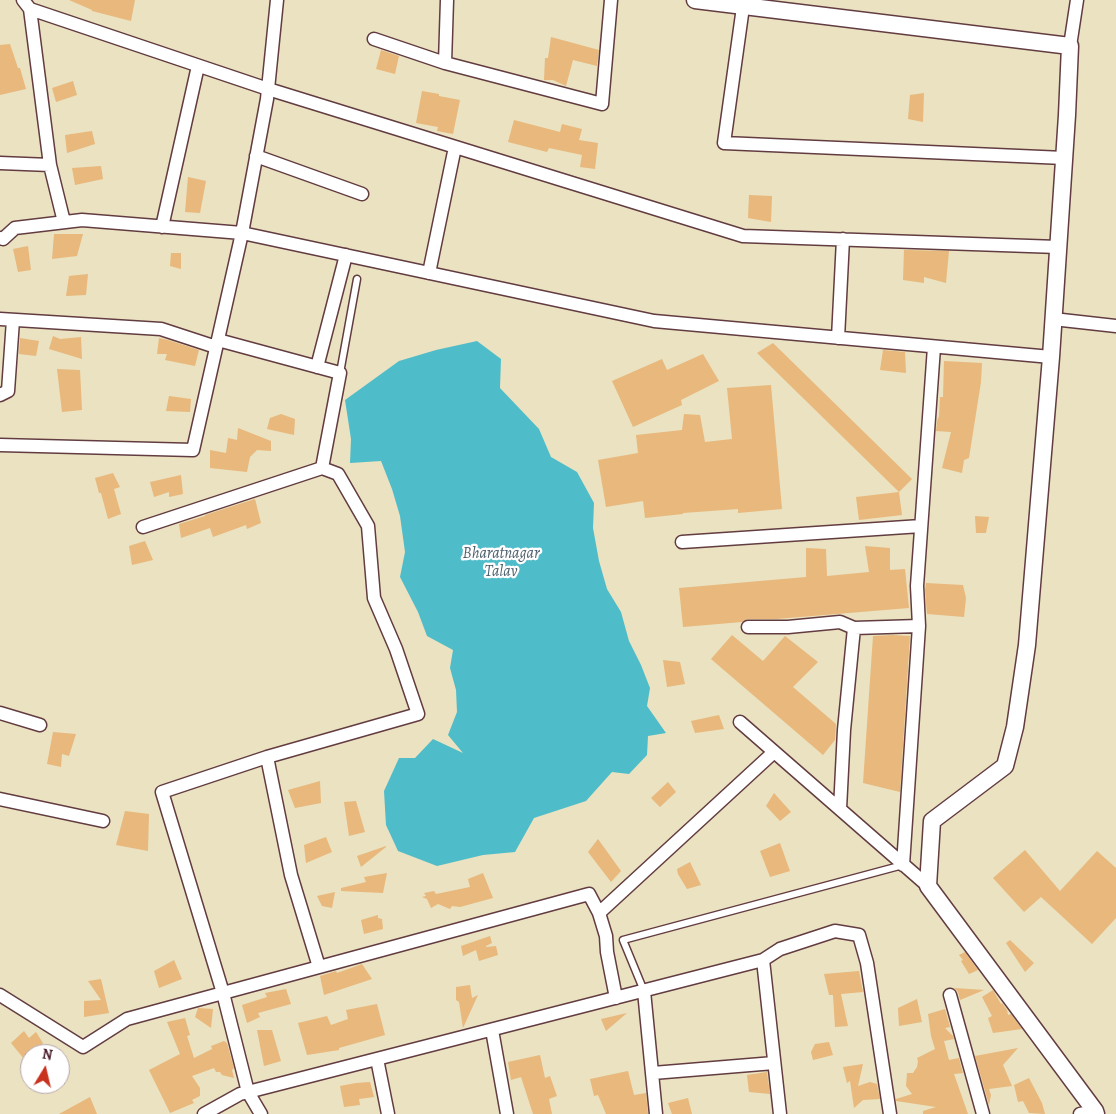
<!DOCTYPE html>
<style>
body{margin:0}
#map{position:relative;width:1116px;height:1114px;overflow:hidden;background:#eae2c0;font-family:Alegreya,serif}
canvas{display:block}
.north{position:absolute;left:20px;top:1044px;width:50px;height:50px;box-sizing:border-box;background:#fff;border:1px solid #b7a5aa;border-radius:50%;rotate:9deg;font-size:14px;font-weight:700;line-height:20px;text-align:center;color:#4a1f2b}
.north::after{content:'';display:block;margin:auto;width:18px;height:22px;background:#c8321e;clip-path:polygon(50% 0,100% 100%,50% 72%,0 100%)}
</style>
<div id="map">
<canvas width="1116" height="1114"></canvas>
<div class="north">N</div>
</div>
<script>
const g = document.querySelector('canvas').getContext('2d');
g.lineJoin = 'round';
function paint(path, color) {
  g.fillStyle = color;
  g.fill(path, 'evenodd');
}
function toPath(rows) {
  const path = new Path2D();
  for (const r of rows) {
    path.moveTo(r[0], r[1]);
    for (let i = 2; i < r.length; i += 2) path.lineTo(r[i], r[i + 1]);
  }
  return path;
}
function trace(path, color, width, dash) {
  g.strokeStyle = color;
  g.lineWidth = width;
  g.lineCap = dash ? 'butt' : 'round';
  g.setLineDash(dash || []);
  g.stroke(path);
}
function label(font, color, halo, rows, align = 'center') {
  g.font = font + ' Alegreya,serif';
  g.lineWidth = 4.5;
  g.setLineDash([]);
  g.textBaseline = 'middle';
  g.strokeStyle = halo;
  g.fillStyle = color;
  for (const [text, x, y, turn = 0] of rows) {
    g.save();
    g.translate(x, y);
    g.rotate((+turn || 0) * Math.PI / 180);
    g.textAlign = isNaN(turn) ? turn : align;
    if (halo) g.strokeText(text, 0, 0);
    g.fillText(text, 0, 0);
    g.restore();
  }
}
const water = toPath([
 [477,341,501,359,500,388,539,429,551,457,577,472,594,503,593,528,599,561,607,589,621,612,629,641,641,665,650,688,647,706,666,733,648,736,647,755,629,774,612,772,586,801,534,818,515,852,483,855,437,866,398,851,386,825,384,791,399,758,415,758,433,739,463,753,448,735,457,712,456,690,450,668,453,650,427,636,418,612,400,577,405,552,400,516,392,489,381,461,350,463,351,439,345,400,399,361,436,350]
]);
const building = toPath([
 [69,0,135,0,131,21,92,11,92,10],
 [551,37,599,50,597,66,573,60,566,86,553,80,544,80,545,58,548,58],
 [10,44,18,68,20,68,26,89,0,95,0,45],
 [381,50,399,56,395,74,376,69],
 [73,81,77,95,56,102,52,88],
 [422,91,439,94,439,96,460,100,453,134,437,131,438,127,416,123],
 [924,93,923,122,908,119,910,95],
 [514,120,560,132,562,124,582,129,579,140,598,143,595,169,580,167,582,155,549,148,547,152,508,142],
 [92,131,95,144,67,153,65,135],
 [101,166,103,179,75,185,72,168],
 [188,177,206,181,200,213,185,212],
 [749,195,772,196,771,222,748,218],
 [54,234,83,234,77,256,52,259],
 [28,246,31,270,18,272,13,249],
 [904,250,949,251,946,283,924,277,924,283,903,280],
 [171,253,181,253,181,269,170,266],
 [88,274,86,295,66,296,69,276],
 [53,336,60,339,81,337,82,359,49,349],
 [20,338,39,341,36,356,19,354],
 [159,338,168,340,199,350,195,366,165,360,167,354,157,354],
 [773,343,912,479,899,492,757,353],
 [883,350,905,352,906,373,880,370],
 [703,354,719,381,681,400,682,405,633,427,612,381,662,359,667,370],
 [944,361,982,363,981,382,969,458,964,460,962,473,942,468,951,432,936,431,937,422,938,418,939,417,940,397,943,397],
 [57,369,80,370,82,410,62,412],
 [771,385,782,509,738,513,738,509,683,513,683,514,645,518,643,501,606,507,598,460,638,453,636,435,682,430,684,414,700,415,705,442,732,439,727,388],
 [169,396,191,399,190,412,166,411],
 [281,414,295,419,294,435,267,429,270,418],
 [238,428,271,441,271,451,257,450,250,457,247,472,210,468,210,450,226,453,228,438,237,440],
 [113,473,120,487,114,489,121,514,108,519,101,493,99,493,95,478],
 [181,475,183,494,169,497,169,492,154,497,150,482],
 [899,492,902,515,859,520,856,497],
 [255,499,261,523,247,529,246,525,213,537,210,528,181,538,179,524,205,516,205,515],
 [975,516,989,517,986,533,976,533],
 [145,541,153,560,132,565,129,546],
 [865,546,890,548,890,570,905,569,909,608,776,619,748,619,742,622,683,627,679,588,806,577,806,548,826,549,827,576,869,572],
 [926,583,963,585,966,598,964,617,927,614,925,590],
 [732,635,763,661,785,636,818,662,793,687,836,724,835,740,823,755,711,659],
 [892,635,910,636,900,792,863,783,873,636],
 [663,660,680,662,685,684,667,687],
 [719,715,724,729,695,733,691,721],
 [53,732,76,734,69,756,62,754,61,767,47,764],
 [320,781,321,803,295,808,288,790],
 [668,782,676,792,660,807,651,798],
 [774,793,791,812,780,821,766,806],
 [356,801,365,832,349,836,344,802],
 [125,811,149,814,148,851,116,845],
 [326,837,332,852,306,863,304,845],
 [598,839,621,871,611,882,588,852],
 [780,843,790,871,770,877,760,851],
 [386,846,386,847,361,867,357,856],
 [1025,850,1060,891,1097,851,1116,868,1116,918,1092,944,1041,897,1024,912,993,878],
 [690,862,701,885,687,889,678,874,677,869],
 [387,873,383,893,341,891,341,888,366,882,364,877],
 [483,873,493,898,460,907,452,906,450,909,438,904,431,908,427,899,422,897,426,896,424,893,434,891,436,894,470,887,468,879],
 [335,892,332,908,322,906,317,896],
 [378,915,378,918,382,919,383,929,364,934,361,920],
 [490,936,492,943,486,946,486,947,496,946,498,955,479,961,476,950,463,956,461,946],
 [1010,940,1034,963,1025,972,1006,943],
 [965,952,978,970,969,974,961,961,963,960,959,955],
 [174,960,182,979,159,988,154,971],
 [362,964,372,979,324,995,320,976,336,971,337,973],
 [859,971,863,992,841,994,848,1026,835,1027,833,995,829,995,824,974],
 [101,979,109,1013,84,1017,84,1001,101,1000,88,981],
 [470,985,472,998,478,995,463,1028,459,1002,456,1000,456,987],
 [954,988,984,990,960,1000,958,992],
 [286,989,291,1004,258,1013,260,1017,247,1023,242,1005,267,997,265,993],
 [993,990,1001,1004,1002,1003,1007,1010,1008,1015,1011,1014,1022,1029,993,1033,988,1018,992,1016,982,997],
 [917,999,922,1022,899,1026,898,1008],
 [377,1004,385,1035,339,1048,339,1050,307,1055,298,1023,327,1016,331,1025,348,1019,346,1010],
 [198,1008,213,1009,211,1028,195,1017],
 [945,1009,950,1027,945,1028,953,1036,954,1039,944,1041,949,1060,959,1058,963,1073,954,1074,968,1114,923,1114,923,1111,936,1107,896,1101,896,1099,912,1094,906,1086,907,1073,913,1073,917,1067,918,1061,917,1058,935,1049,931,1036,928,1014],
 [627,1013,606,1031,601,1019],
 [185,1018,190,1035,187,1036,194,1058,212,1049,211,1046,224,1041,227,1043,234,1068,232,1070,234,1078,222,1075,220,1072,216,1072,214,1068,192,1076,200,1088,200,1096,192,1100,194,1103,170,1113,149,1070,180,1054,167,1022],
 [257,1030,272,1030,281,1061,264,1066],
 [24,1031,29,1038,36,1032,43,1043,24,1059,11,1043],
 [829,1042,833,1055,813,1060,811,1052,815,1044],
 [1018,1048,1003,1065,1012,1086,989,1089,991,1095,989,1105,975,1056],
 [540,1055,545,1078,550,1076,557,1096,549,1099,552,1114,533,1114,521,1077,511,1080,508,1062],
 [863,1064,858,1086,870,1082,877,1084,880,1099,863,1100,854,1108,850,1081,847,1083,843,1067],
 [628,1071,634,1095,646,1093,648,1114,606,1114,598,1095,594,1096,590,1079],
 [767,1072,770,1094,749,1092,747,1075],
 [1029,1078,1042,1103,1045,1114,1029,1113,1023,1101,1018,1102,1014,1085],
 [370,1082,374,1097,359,1099,360,1105,344,1107,340,1086,356,1083],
 [90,1097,97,1114,59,1114],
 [688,1098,692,1114,672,1114,668,1103]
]);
const service = toPath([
 [340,373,357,279],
 [644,991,623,940,903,865]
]);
const minor = toPath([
 [23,0,30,9,268,89,743,236,1058,247],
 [447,0,445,63,602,104,611,0],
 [744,0,724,143,1064,158],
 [30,9,50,165,64,222],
 [374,39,445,63],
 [1070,46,1077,0],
 [256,156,362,194],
 [0,163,50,165],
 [162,227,198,66],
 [0,238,3,239,15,228,82,220,242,233,654,321,1051,357],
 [429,273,455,147],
 [0,319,161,329,216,347],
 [1053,319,1116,326],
 [838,338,843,239],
 [317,367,346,255],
 [0,395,8,391,13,320],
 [0,445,193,450,242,233,267,99,277,0],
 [143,527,322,468,340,373,218,340],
 [682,542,921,526],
 [748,627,788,627,840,622,854,628,919,626,917,586,934,347],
 [0,713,40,725],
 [740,722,928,886],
 [267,757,291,875,319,967],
 [0,799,103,821],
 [840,809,844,730,854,628],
 [903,865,919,626],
 [599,913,606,936,607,952,616,998],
 [763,960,780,1114],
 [644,991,656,1114],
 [0,995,83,1047,127,1019,223,993,162,792,267,757,418,714,396,649,374,598,368,526,338,474,322,468],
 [950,995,983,1114],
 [492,1030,507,1114],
 [377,1059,388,1114],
 [653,1073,774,1063],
 [204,1114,240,1094,763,960,780,949,835,931,859,935,867,963,890,1114],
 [261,1114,248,1092,223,993,589,894,599,913,774,752],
 [1080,1114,1095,1111]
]);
const tertiary = toPath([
 [695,0,1070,46,1067,115,1051,357,1027,645,1015,727,1005,766,932,821,928,886,1095,1111,1096,1114]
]);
const waterNames = [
 ["Bharatnagar",501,554],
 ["Talav",501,572]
];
paint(water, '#4fbcc9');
paint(building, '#e8b87c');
trace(service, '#623c41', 9);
trace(minor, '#623c41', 15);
trace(tertiary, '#623c41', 19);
trace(service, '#fff', 6);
trace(minor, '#fff', 12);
trace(tertiary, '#fff', 16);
label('italic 16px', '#4c5e6a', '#fff', waterNames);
</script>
